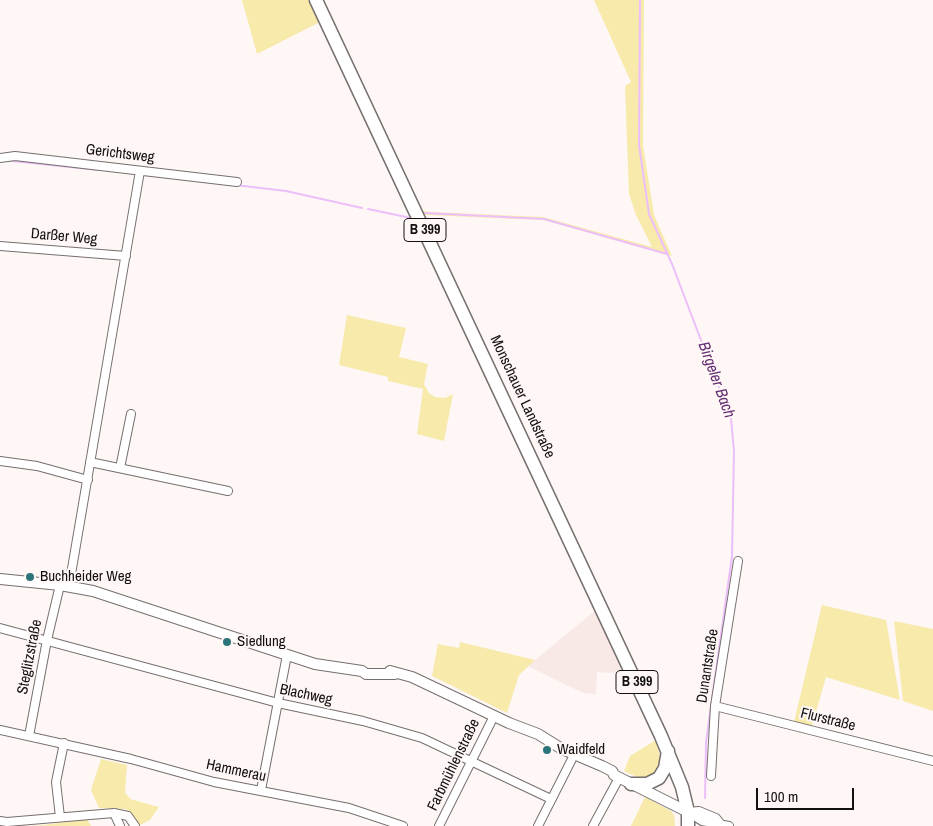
<!DOCTYPE html>
<meta charset="utf-8">
<style>
body{margin:0}
#map{position:relative;width:933px;height:826px;overflow:hidden;background:#fef7f6;font-family:"Archivo Narrow",sans-serif}
canvas{display:block}
.scale{position:absolute;left:756px;top:788px;width:98px;height:22px;box-sizing:border-box;border:2px solid #131010;border-top:0;padding-left:6px;font-size:15px;line-height:18px;white-space:nowrap;color:#131010;-webkit-text-stroke:4px #fef7f6;paint-order:stroke}
</style>
<div id="map">
<canvas width="933" height="826"></canvas>
<div class="scale">100 m</div>
</div>
<script>
const g = document.querySelector('canvas').getContext('2d');
g.lineJoin = 'round';
function paint(path, color) {
  g.fillStyle = color;
  g.fill(path, 'evenodd');
}
function toPath(rows) {
  const path = new Path2D();
  for (const r of rows) {
    path.moveTo(r[0], r[1]);
    for (let i = 2; i < r.length; i += 2) path.lineTo(r[i], r[i + 1]);
  }
  return path;
}
function trace(path, color, width, dash) {
  g.strokeStyle = color;
  g.lineWidth = width;
  g.lineCap = dash ? 'butt' : 'round';
  g.setLineDash(dash || []);
  g.stroke(path);
}
function label(font, color, halo, rows, align = 'center') {
  g.font = font + ' "Archivo Narrow",sans-serif';
  g.lineWidth = 4;
  g.setLineDash([]);
  g.textBaseline = 'middle';
  g.strokeStyle = halo;
  g.fillStyle = color;
  for (const [text, x, y, turn = 0] of rows) {
    g.save();
    g.translate(x, y);
    g.rotate((+turn || 0) * Math.PI / 180);
    g.textAlign = isNaN(turn) ? turn : align;
    if (halo) g.strokeText(text, 0, 0);
    g.fillText(text, 0, 0);
    g.restore();
  }
}
const built = toPath([
 [597,609,624,668,612,673,597,672,596,694,583,693,528,666]
]);
const green = toPath([
 [242,0,310,0,320,22,257,54],
 [594,0,644,0,643,145,654,215,672,256,544,220,425,215,422,210,429,212,543,217,652,247,636,215,629,194,625,86,631,82],
 [347,315,406,328,399,357,428,364,424,384,429,393,435,397,445,398,453,394,444,441,417,434,423,389,388,381,388,377,339,365],
 [822,605,886,620,900,700,826,677,812,726,794,722],
 [894,621,933,629,933,711,903,701],
 [460,642,535,660,519,675,507,713,432,676,438,644,459,648],
 [656,740,662,765,654,777,641,779,624,771,630,756],
 [101,759,127,765,125,792,130,799,159,807,150,820,138,826,126,809,99,808,91,790],
 [645,797,671,811,674,815,675,826,631,826],
 [87,819,91,826,30,826,44,825]
]);
const stream = toPath([
 [640,0,639,145,649,214,672,264,731,419,734,451,732,556,706,742,705,798],
 [12,161,99,170],
 [149,175,166,177],
 [235,185,286,191,362,208],
 [368,209,411,218],
 [425,213,544,219,667,254]
]);
const minor = toPath([
 [0,158,15,156,237,182],
 [0,246,126,256],
 [0,461,37,466,88,480],
 [90,462,228,491],
 [120,468,131,414],
 [69,586,140,171],
 [0,628,278,703,363,721,422,738,551,799],
 [715,706,933,761],
 [0,730,131,759,214,782,349,808,403,826],
 [29,736,47,640,60,585],
 [711,776,715,706,738,561],
 [261,790,287,655],
 [688,812,702,821,729,826],
 [688,812,699,811,716,818,720,823],
 [114,813,120,826],
 [60,817,56,782,64,743],
 [0,821,7,822,114,813,128,816,135,826],
 [439,826,494,716],
 [538,826,574,755],
 [593,826,619,778]
]);
const tertiary = toPath([
 [0,579,60,585,93,591,315,664,362,671,366,674,395,674],
 [390,671,412,677,509,723,538,734,562,749,602,766,612,771,614,775,688,812]
]);
const primary = toPath([
 [316,0,661,736,682,787,688,812,688,826],
 [631,784,647,784,659,778,665,768,668,751]
]);
const markers = [
 [30,577,5,"#2b757a"],
 [227,642,5,"#2b757a"],
 [547,750,5,"#2b757a"]
];
const shields = [
 [425,230,42],
 [637,682,42]
];
const shieldNames = [
 ["B 399",425,230],
 ["B 399",637,682]
];
const streetNames = [
 ["Gerichtsweg",120,154,7],
 ["Darßer Weg",64,237,5],
 ["Monschauer Landstraße",522,397,65],
 ["Steglitzstraße",30,657,-79],
 ["Dunantstraße",708,666,-81],
 ["Blachweg",306,695,12],
 ["Flurstraße",828,720,14],
 ["Farbmühlenstraße",454,765,-64],
 ["Hammerau",236,771,12]
];
const poiNames = [
 ["Buchheider Weg",40,577],
 ["Siedlung",237,642],
 ["Waidfeld",557,750]
];
const waterNames = [
 ["Birgeler Bach",716,380,70]
];
paint(built, '#f8e8e6');
paint(green, '#f7eaab');
trace(stream, '#edbffa', 2);
trace(minor, '#756f6e', 10);
trace(tertiary, '#756f6e', 12);
trace(primary, '#756f6e', 15);
trace(minor, '#fff', 8);
trace(tertiary, '#fff', 10);
trace(primary, '#fff', 12);
for (const [x, y, r, color] of markers) {
  const dot = new Path2D();
  dot.arc(x, y, r, 0, 2 * Math.PI);
  g.fillStyle = color;
  g.fill(dot);
  trace(dot, '#fef7f6', 2);
}
for (const [x, y, w] of shields) {
  const box = new Path2D();
  box.roundRect(x - w / 2, y - 11.5, w, 23, 4);
  g.fillStyle = '#fef7f6';
  g.fill(box);
  trace(box, '#131010', 1);
}
label('bold 14px', '#131010', null, shieldNames);
label('15px', '#131010', '#fef7f6', streetNames);
label('15px', '#131010', '#fef7f6', poiNames, 'left');
label('italic 16px', '#642f73', '#fef7f6', waterNames);
</script>
